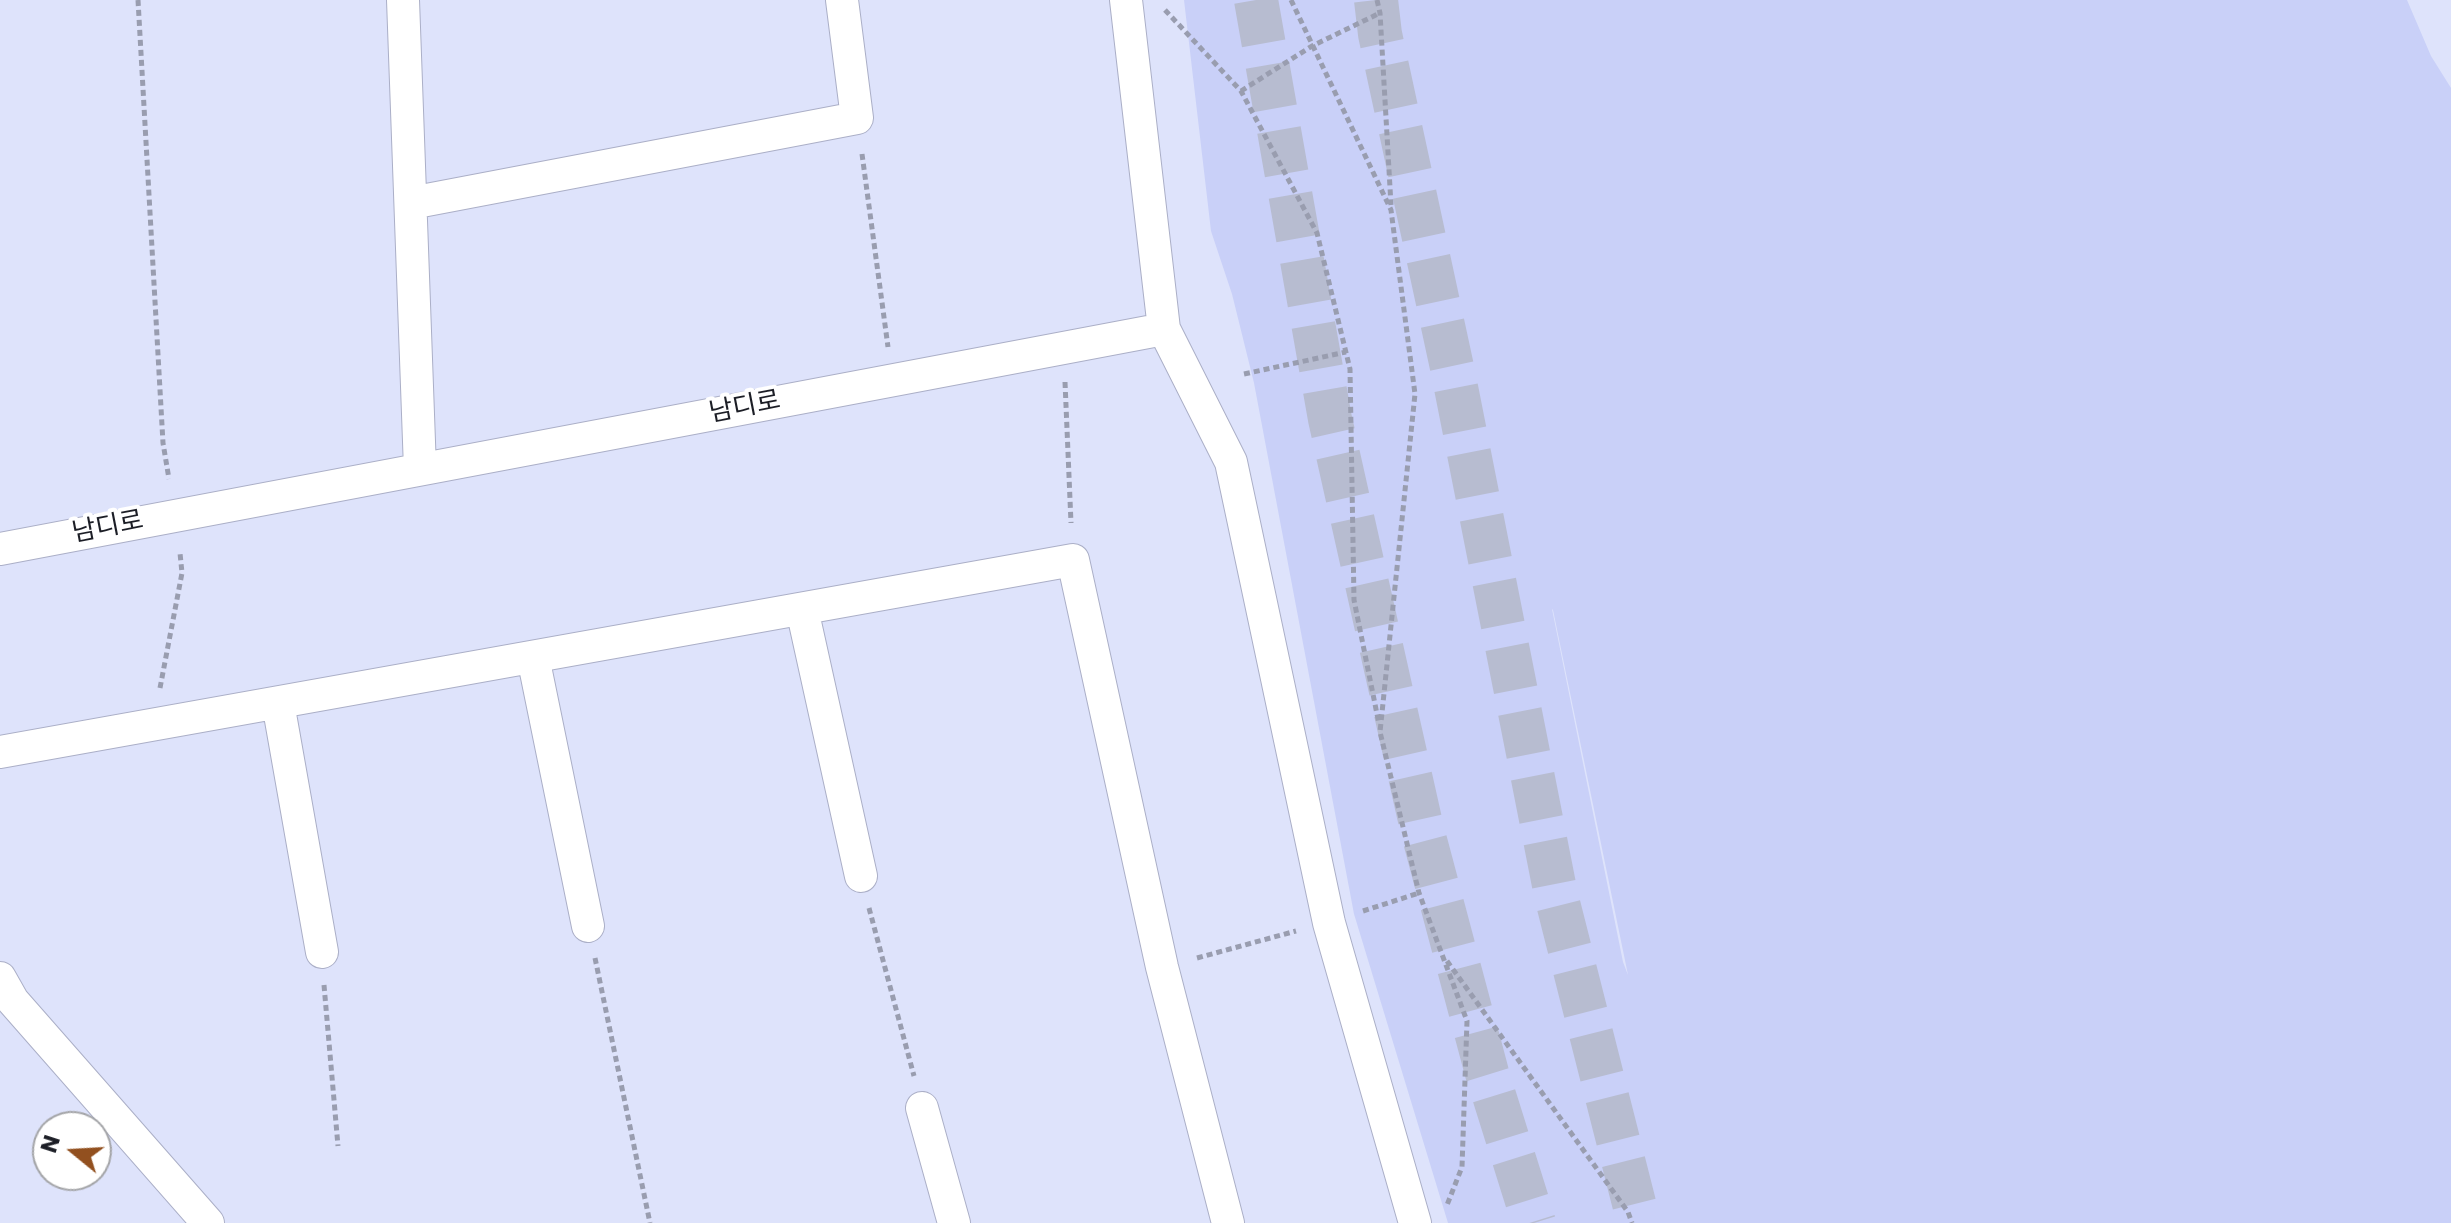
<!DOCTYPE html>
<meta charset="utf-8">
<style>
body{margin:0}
#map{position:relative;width:2451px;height:1223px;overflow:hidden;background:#dee3fb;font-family:Poppins,sans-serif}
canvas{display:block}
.north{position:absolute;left:32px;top:1111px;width:80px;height:80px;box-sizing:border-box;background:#fff;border:2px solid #a4a5a8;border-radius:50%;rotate:288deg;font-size:22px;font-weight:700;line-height:32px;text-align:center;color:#1c1e26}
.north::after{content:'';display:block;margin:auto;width:28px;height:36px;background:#92501f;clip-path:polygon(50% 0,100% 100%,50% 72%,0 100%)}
</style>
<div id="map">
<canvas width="2451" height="1223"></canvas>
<div class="north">N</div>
</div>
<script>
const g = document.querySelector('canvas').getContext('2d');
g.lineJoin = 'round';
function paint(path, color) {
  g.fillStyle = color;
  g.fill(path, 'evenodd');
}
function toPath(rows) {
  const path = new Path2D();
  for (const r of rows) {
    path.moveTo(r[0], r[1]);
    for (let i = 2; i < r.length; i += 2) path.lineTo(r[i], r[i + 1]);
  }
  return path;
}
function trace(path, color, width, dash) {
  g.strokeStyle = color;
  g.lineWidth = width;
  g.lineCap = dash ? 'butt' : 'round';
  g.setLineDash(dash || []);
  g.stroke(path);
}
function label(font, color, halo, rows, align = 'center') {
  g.font = font + ' Poppins,"Noto Sans KR",sans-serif';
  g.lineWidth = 8;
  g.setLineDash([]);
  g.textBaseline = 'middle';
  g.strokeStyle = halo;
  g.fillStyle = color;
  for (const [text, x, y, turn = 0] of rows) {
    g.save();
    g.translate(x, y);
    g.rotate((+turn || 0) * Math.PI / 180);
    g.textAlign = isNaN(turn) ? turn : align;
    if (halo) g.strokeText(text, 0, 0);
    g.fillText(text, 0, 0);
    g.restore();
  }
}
const green = toPath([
 [1184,0,2407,0,2431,56,2451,88,2451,1223,1448,1223,1354,914,1254,383,1232,294,1211,231],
 [1552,609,1553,610,1628,975,1623,962]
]);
const highwayTunnel = toPath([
 [1256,0,1330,419,1422,829,1487,1073,1534,1223],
 [1376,0,1380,34,1453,372,1556,895,1639,1223]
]);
const path = toPath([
 [138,0,163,443,169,479],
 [1291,0,1391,210,1415,394,1380,732,1419,893,1467,1021,1462,1167,1447,1205],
 [1377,0,1380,13,1391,205],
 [1165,10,1241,91,1317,233,1350,369,1354,600,1379,724],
 [1241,91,1312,46,1380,13],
 [862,154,888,347],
 [1244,374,1346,352],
 [1065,382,1071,523],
 [160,688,182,573,180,553],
 [869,908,914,1076],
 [1363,911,1419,893],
 [595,958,650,1223],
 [1197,958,1296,931],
 [1447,961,1628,1212,1632,1223],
 [324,985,338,1146]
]);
const street = toPath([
 [403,0,420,469],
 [411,203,857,118,842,0],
 [1164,329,1231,462,1329,923,1415,1223],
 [0,549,1164,329,1126,0],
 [802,609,861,876],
 [533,657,588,926],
 [278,703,322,952],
 [0,752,1073,560,1162,967,1228,1223],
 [0,978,13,1001,208,1223],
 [922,1108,954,1223]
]);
const streetNames = [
 ["남디로",745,408,-11],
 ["남디로",108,528,-11]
];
paint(green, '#c9d0f8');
trace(highwayTunnel, '#b7bcd0', 44, [44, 22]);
trace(street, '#abafc7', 34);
trace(path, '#999daf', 5, [6, 4]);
trace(street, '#fff', 32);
label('26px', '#1c1e26', '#fff', streetNames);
</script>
